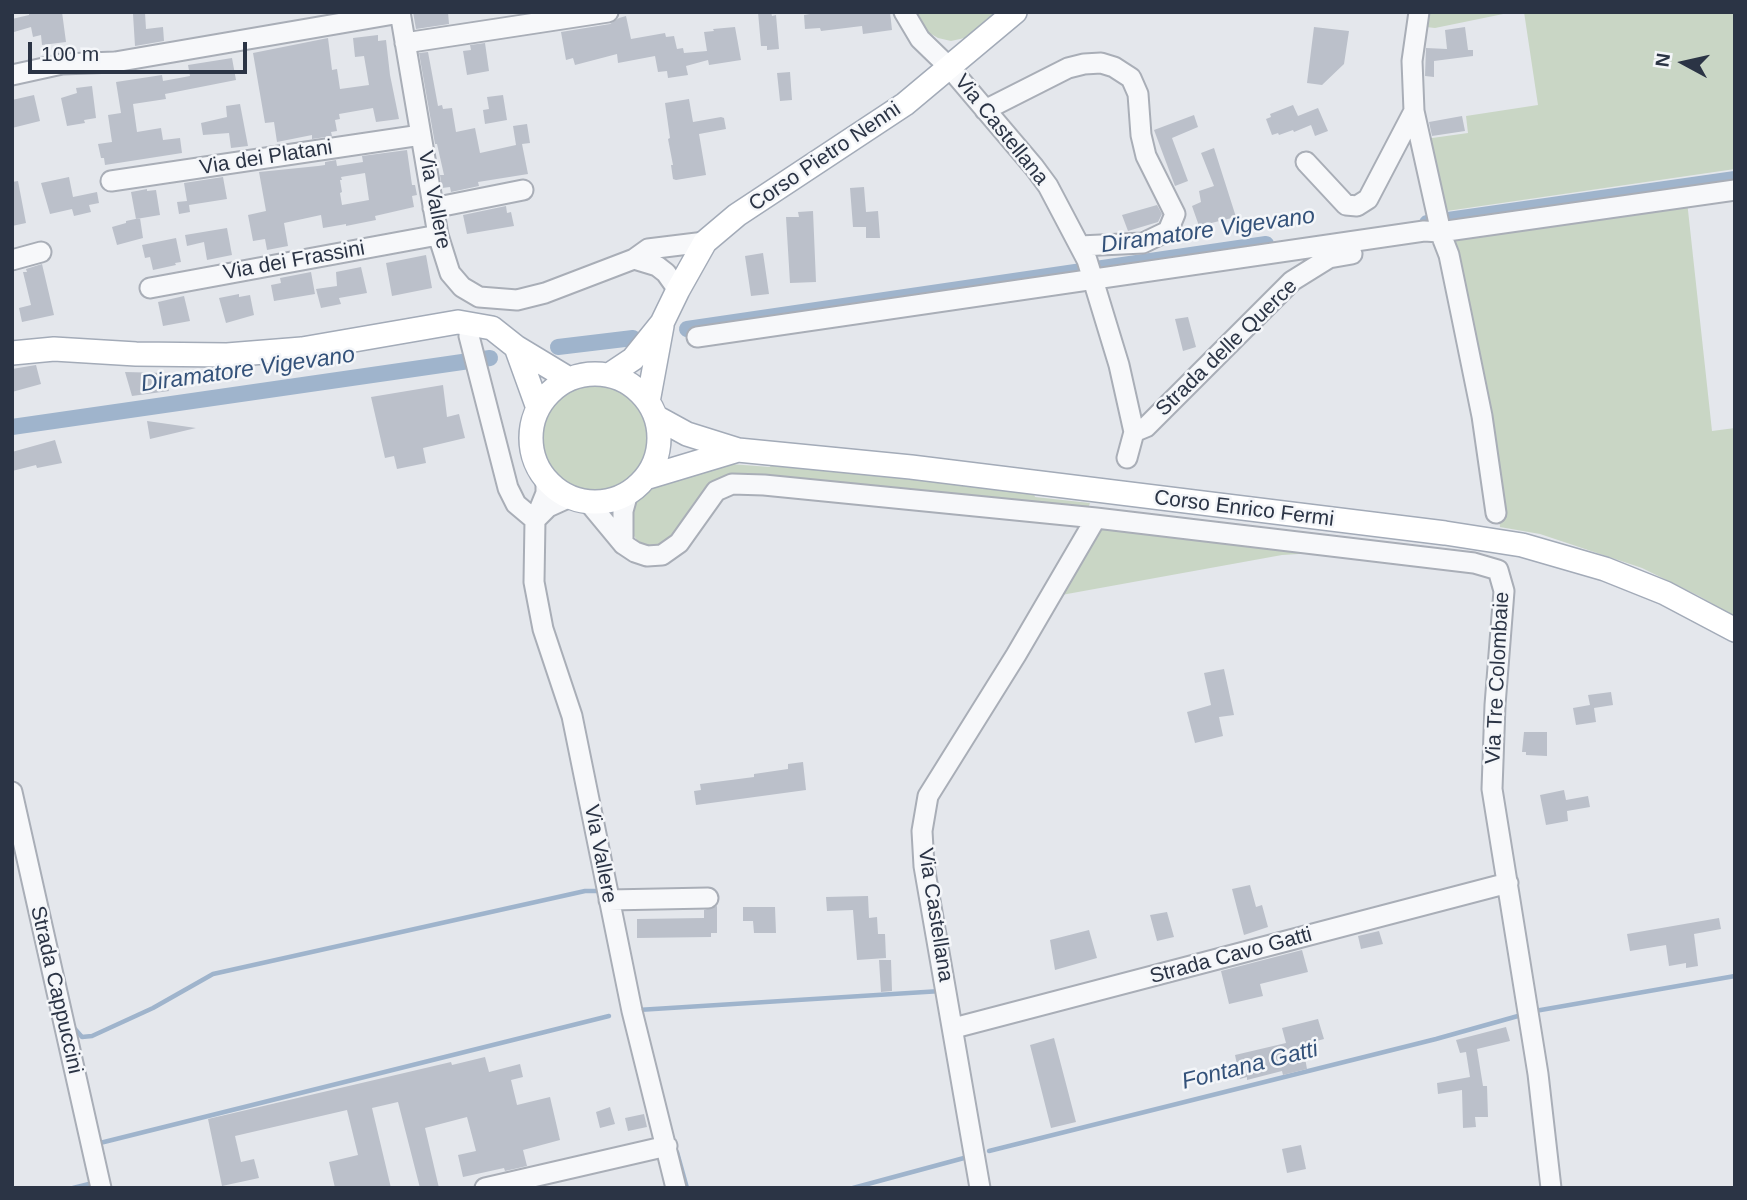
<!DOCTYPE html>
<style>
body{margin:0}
#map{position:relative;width:1747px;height:1200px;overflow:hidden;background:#e4e7ec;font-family:Arial,sans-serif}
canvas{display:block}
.frame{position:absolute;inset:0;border:14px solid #2b3445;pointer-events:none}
.north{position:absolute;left:1649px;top:28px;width:70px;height:70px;-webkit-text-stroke:5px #f4f6f9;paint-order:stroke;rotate:278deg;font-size:19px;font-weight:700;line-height:28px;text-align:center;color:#2b3445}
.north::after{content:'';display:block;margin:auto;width:24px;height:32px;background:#2b3445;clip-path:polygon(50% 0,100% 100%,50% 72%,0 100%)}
.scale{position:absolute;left:28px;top:42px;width:219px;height:32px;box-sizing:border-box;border:4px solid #2b3445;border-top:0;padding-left:9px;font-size:21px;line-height:24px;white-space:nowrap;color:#2b3445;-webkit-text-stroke:5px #f4f6f9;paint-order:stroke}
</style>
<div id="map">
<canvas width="1747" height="1200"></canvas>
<div class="frame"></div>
<div class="north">N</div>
<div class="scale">100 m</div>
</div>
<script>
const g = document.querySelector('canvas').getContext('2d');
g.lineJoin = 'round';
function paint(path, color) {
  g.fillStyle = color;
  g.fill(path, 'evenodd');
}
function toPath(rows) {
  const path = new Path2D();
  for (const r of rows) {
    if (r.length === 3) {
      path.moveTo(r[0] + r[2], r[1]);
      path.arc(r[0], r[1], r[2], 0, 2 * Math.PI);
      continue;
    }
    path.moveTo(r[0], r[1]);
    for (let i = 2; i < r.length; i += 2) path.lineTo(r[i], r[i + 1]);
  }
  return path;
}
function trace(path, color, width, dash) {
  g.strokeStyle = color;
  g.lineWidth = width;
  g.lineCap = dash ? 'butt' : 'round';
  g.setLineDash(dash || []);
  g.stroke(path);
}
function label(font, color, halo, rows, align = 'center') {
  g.font = font + ' Arial,sans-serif';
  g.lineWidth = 5;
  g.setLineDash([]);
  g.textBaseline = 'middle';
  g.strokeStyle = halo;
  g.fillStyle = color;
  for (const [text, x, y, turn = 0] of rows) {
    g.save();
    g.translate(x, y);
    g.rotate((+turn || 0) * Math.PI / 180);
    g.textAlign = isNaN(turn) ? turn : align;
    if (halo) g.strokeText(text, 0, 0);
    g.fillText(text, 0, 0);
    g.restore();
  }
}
const green = toPath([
 [914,12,998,12,969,37,951,41,938,38,926,31],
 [1428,12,1513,12,1435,28,1426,27],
 [1524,12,1735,12,1735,169,1440,212,1425,139,1468,133,1466,116,1538,105],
 [1687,201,1712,431,1735,428,1735,617,1699,596,1642,568,1540,534,1500,527,1498,506,1447,237],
 [593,437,55],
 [717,463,770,467,771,463,1034,494,1035,497,1090,503,1087,511,716,483,695,501,671,538,664,545,656,547,639,543,632,533,629,511,635,500,653,486],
 [1099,528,1315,553,1282,555,1056,596]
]);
const stream = toPath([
 [638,1010,941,991],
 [1535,1011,1735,976],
 [75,1029,82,1037,92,1036,153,1008,213,974,585,891,601,891],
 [101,1147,100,1143,609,1016],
 [989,1151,1436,1039,1518,1016],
 [677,1152,687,1188],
 [73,1188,93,1183],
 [853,1188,964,1158]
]);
const canal = toPath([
 [1427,223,1735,179],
 [687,329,1266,244],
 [558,347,633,338],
 [12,427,490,358]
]);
const building = toPath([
 [29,12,62,12,66,42,42,45,41,35,33,37,31,27,14,32,12,19,29,15],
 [413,12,448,12,449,24,416,29],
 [758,12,771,12,772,16,776,15,779,49,767,50,767,46,761,46],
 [810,12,890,12,892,30,863,34,862,26,821,31,820,28,805,29,804,15,810,14],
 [145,13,146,29,163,27,164,41,135,46,133,14],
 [626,16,631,39,665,33,666,37,674,36,677,49,683,48,684,53,707,51,704,32,714,31,713,29,735,27,741,60,709,65,708,60,686,66,688,75,668,78,667,71,658,72,655,56,618,63,617,54,575,65,573,58,566,60,561,32,610,24,619,18],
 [1314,27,1349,31,1344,64,1322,85,1307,83],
 [1465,27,1468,50,1473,50,1473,56,1434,61,1434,77,1425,76,1426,48,1447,49,1445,30],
 [378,35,378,41,386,40,390,75,399,119,376,122,373,108,339,114,340,119,335,120,337,131,331,132,332,136,312,139,312,135,277,142,274,122,265,123,253,53,328,38,332,70,337,69,340,89,369,85,364,56,355,57,353,38],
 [485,43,489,71,467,75,463,51,471,50,470,45],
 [428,52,438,106,442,105,443,109,452,108,456,132,475,128,480,153,516,145,513,126,527,124,530,143,522,144,528,174,478,182,479,186,451,192,450,187,442,188,440,175,444,175,437,144,435,144,419,53],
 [232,58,236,80,165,94,166,99,133,104,137,132,161,128,163,140,180,138,182,153,105,165,104,158,101,158,98,144,112,142,108,115,121,113,116,82,162,75,163,81,190,76,188,65],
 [790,72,792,100,780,101,777,73],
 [92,86,96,118,84,120,85,123,67,126,61,98,77,93,76,88],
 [34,95,40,121,12,128,12,100],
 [503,95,507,120,485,124,483,110,489,109,487,97],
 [689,99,693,122,721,117,724,118,726,129,699,134,706,175,676,180,673,179,671,165,673,165,668,139,670,138,665,103],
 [240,104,248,146,231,148,229,133,203,135,201,123,227,117,226,106],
 [1293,105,1298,116,1318,108,1328,131,1315,136,1311,125,1294,132,1293,130,1279,135,1278,133,1272,135,1266,119,1271,117,1270,114],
 [1194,115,1198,127,1172,138,1188,181,1175,186,1154,130],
 [1462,116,1465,131,1432,136,1429,122],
 [1214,148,1236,217,1199,226,1192,206,1201,202,1199,191,1214,186,1201,153],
 [407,150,412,185,415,185,417,195,412,196,414,207,375,216,376,220,346,226,346,224,323,228,321,215,284,223,288,246,267,250,265,239,253,241,248,215,266,211,259,172,318,166,325,165,325,162,336,160,337,166,363,162,362,156],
 [365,173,369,200,342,205,340,193,342,192,340,180,342,180,341,177],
 [69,177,73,197,97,192,99,203,89,205,91,212,74,216,72,209,50,214,41,183],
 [223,177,227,199,189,205,190,212,179,214,177,202,187,201,184,183],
 [18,181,26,223,12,226,12,182],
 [864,187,866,212,878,211,880,238,866,238,866,227,853,227,850,188],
 [147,189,147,191,156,190,160,215,136,219,131,192],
 [1157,205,1162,214,1158,222,1128,231,1122,215],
 [506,206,507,213,511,212,514,226,467,234,463,215],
 [813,211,816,282,790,283,786,217,799,217,798,212],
 [140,218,143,238,117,245,112,227,126,223,126,221],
 [227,228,232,255,207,260,204,242,187,246,185,235],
 [176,238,181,262,175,263,176,265,153,270,150,257,145,258,142,245],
 [763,253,769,294,751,296,745,256],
 [426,255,432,288,392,296,386,263],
 [42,264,54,315,22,322,19,308,31,305,23,272,27,272,26,269],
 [361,267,367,293,339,298,341,304,321,308,316,289,337,286,336,272],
 [311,272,315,294,274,301,271,285,281,283,280,278],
 [239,294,239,297,250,295,254,315,226,323,219,298],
 [184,296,190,321,163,326,158,302],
 [1188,317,1196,347,1183,351,1175,319],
 [36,365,41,384,12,392,12,369],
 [125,372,164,373,169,391,132,396],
 [443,385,447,417,459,414,465,438,423,448,426,463,397,469,394,456,385,458,371,397],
 [147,421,196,428,150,439],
 [55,440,62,463,37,468,36,465,12,471,12,452],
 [1224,669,1234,715,1219,717,1223,736,1195,743,1187,712,1211,705,1204,673],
 [1611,692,1613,705,1594,708,1596,722,1576,725,1573,708,1590,705,1588,695],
 [1524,732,1547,732,1547,756,1526,755,1526,752,1522,752],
 [803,762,806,790,696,805,694,791,701,790,700,784,754,777,754,774,788,769,788,764],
 [1564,790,1566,800,1588,796,1590,807,1567,811,1568,821,1546,825,1540,795],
 [1250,885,1256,907,1262,905,1268,927,1244,935,1232,889],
 [868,896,869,918,877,917,878,934,885,934,886,958,857,960,853,910,827,911,826,897],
 [717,906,717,933,711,933,711,937,637,938,637,919,704,918,704,910],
 [743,907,775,907,776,933,754,933,753,921,743,921],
 [1167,912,1174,937,1157,941,1150,915],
 [1719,918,1721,929,1694,934,1698,966,1686,968,1686,963,1669,966,1666,945,1630,951,1627,934],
 [1089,930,1097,958,1055,970,1050,940],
 [1379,931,1383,944,1361,949,1358,936],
 [1302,950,1308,972,1260,984,1263,996,1229,1004,1221,971],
 [879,960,891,960,892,991,881,992],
 [1318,1019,1324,1039,1313,1042,1316,1056,1305,1058,1307,1069,1283,1075,1282,1071,1247,1080,1247,1077,1240,1079,1235,1055,1286,1043,1282,1028],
 [1506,1027,1510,1041,1477,1049,1483,1086,1487,1086,1488,1117,1475,1117,1476,1127,1463,1128,1462,1090,1438,1094,1437,1083,1470,1077,1466,1052,1460,1053,1456,1040],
 [1054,1038,1076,1122,1051,1128,1030,1045],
 [485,1057,489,1072,520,1064,523,1077,511,1080,517,1105,550,1097,560,1140,523,1150,527,1166,505,1171,504,1168,463,1177,458,1155,476,1151,467,1117,425,1128,439,1188,420,1188,398,1102,372,1108,391,1188,335,1188,329,1162,358,1155,347,1110,235,1136,241,1162,254,1159,259,1178,222,1186,208,1119,451,1062,452,1065],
 [610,1107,615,1124,600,1128,596,1112],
 [644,1114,647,1127,628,1131,625,1118],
 [1301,1145,1306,1169,1287,1173,1282,1149]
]);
const minor = toPath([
 [400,12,438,235,450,273,462,287,479,297,517,300,545,293,634,259,648,249,705,242],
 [904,12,920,39,950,68,1034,167,1048,186,1087,260,1119,365,1134,432,1127,458],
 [1419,12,1412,61,1414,111,1442,237,1449,255,1461,313,1482,416,1496,513],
 [405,43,608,12],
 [12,75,62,64,115,62,400,13],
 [985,110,1068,68,1084,64,1101,63,1114,67,1131,78,1138,94,1141,135,1146,156,1175,214,1168,231,1143,243,1080,246],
 [1306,162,1346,205,1357,206,1368,199,1414,111],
 [111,181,421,135],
 [433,208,523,190],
 [634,259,657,266,666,273,678,290],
 [12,260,41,252],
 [150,288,438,235],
 [469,336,508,488,516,504,535,520],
 [697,337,1424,231,1440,232,1735,190],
 [1134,432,1146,427,1292,281,1329,258,1352,254],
 [546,480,546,493,535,520,534,582,543,629,572,716,632,1011,676,1188],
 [589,503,623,544,635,552,647,556,662,555,679,543,716,491,732,484,764,485,1096,518,1474,563,1498,570,1504,591,1495,705,1492,789,1538,1074,1551,1188],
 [536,519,548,507,570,497],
 [623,544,623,511,628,493],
 [12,792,101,1188],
 [609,900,708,898],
 [954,1028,1508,883],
 [485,1188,667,1146],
 [980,1188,924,866,922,831,928,796,1016,655,1096,518]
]);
const major = toPath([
 [516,347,538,408],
 [12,353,54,349,136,354,227,355,302,349,458,322,492,328,516,347,569,379],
 [595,438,64],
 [609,375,633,359,662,323,678,290,705,242,737,215,905,104,1015,12],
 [648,402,662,326],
 [656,417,687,434,738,450,911,467,1445,533,1522,545,1605,569,1665,593,1735,630],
 [645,478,738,450]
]);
const streetNames = [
 ["Via Castellana",1001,130,51],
 ["Corso Pietro Nenni",825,157,-34],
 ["Via dei Platani",266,158,-9],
 ["Via Vallere",434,200,79],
 ["Via dei Frassini",294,261,-10],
 ["Strada delle Querce",1227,348,-44],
 ["Corso Enrico Fermi",1244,509,7],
 ["Via Tre Colombaie",1498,678,-87],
 ["Via Vallere",600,854,79],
 ["Via Castellana",935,915,81],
 ["Strada Cavo Gatti",1231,956,-15],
 ["Strada Cappuccini",56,990,77]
];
const waterNames = [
 ["Diramatore Vigevano",1208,231,-8],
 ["Diramatore Vigevano",248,370,-8],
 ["Fontana Gatti",1250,1066,-14]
];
paint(green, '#c9d6c5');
trace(stream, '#9fb4cc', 4.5);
trace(canal, '#9fb4cc', 16);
paint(building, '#bbc0ca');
trace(minor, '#a9aeb7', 23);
trace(major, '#a3abb8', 26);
trace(minor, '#f7f8fa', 19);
trace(major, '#fff', 23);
label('21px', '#2b3445', '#f4f6f9', streetNames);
label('italic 23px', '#34527a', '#f4f6f9', waterNames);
</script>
